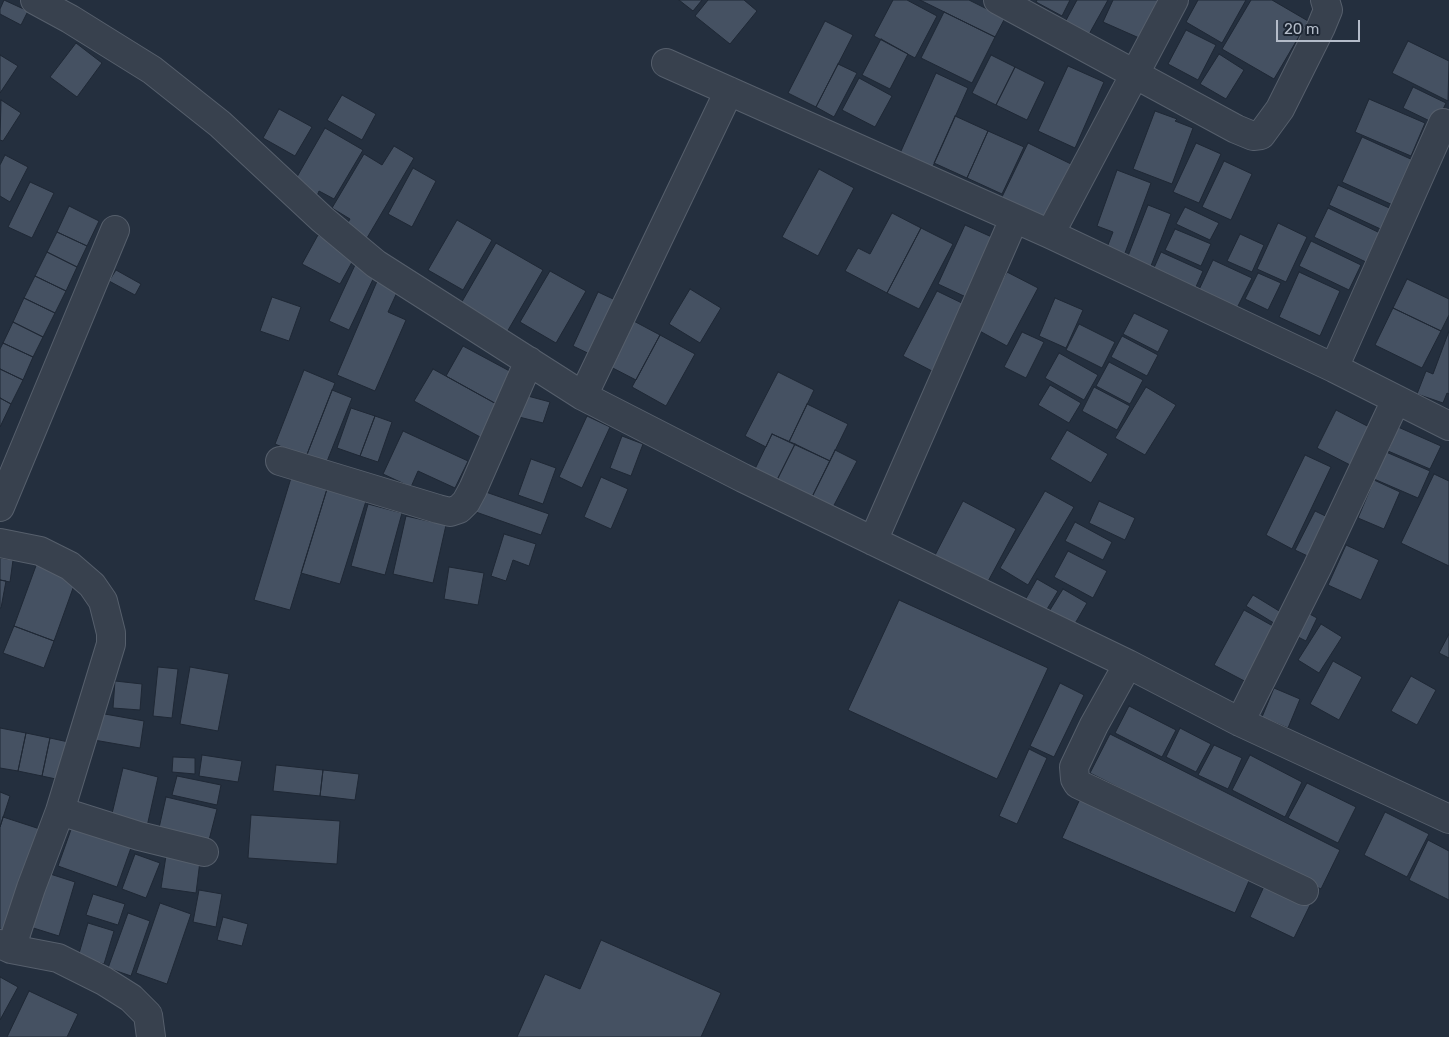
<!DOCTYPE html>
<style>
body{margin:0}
#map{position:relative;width:1449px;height:1037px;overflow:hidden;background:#242f3e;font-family:Rubik,sans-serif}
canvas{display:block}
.scale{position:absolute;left:1276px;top:20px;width:84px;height:22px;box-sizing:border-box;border:2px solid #b4bcc9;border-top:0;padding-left:6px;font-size:15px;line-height:18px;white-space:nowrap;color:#b4bcc9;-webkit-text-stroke:4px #1d2633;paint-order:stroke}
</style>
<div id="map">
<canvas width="1449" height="1037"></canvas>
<div class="scale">20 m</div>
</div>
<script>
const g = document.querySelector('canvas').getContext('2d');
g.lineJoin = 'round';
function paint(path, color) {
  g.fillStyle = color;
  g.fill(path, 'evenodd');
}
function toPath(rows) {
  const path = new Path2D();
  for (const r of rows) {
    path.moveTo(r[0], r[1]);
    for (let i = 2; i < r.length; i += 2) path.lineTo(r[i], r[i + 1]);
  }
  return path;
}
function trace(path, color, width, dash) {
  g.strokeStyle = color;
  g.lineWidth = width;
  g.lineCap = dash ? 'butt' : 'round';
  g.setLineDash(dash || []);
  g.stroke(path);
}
const building = toPath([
 [4,0,28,11,21,25,0,14,0,9,4,0],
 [679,0,702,0,693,11,679,0],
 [708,0,744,0,757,11,730,44,695,16,708,0],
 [893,0,907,0,937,16,915,58,874,36,893,0],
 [920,0,969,0,1005,18,995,37,920,0],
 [1037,0,1070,0,1062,16,1036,2,1037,0],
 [1077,0,1108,0,1088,36,1064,24,1077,0],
 [1113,0,1161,0,1146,41,1103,22,1113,0],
 [1198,0,1246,0,1222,43,1186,22,1198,0],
 [1251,0,1272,0,1308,21,1274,79,1222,49,1251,0],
 [944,12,995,37,972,83,921,58,944,12],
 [825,21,853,35,816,107,788,93,825,21],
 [1186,30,1216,45,1198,80,1168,64,1186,30],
 [881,39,908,54,890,89,862,75,881,39],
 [1408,41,1449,61,1448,101,1392,73,1408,41],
 [76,43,102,63,77,97,50,77,76,43],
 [1219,54,1244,70,1226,99,1200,84,1219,54],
 [0,55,18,66,0,93,0,55],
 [991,55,1015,67,996,105,972,93,991,55],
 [838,64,857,73,834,117,816,107,838,64],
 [1068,66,1104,82,1075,148,1038,131,1068,66],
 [1015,67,1045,82,1027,120,996,105,1015,67],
 [936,73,968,88,929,175,897,160,936,73],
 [859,78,892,96,875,127,842,110,859,78],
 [1413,87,1446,103,1436,124,1403,108,1413,87],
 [342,95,376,114,362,140,327,120,342,95],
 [1369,99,1425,123,1411,156,1355,132,1369,99],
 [1,100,21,113,3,141,0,140,1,100],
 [279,109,312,127,295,156,263,138,279,109],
 [1155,111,1177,119,1175,121,1193,128,1172,184,1133,169,1155,111],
 [955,116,988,131,967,178,934,163,955,116],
 [325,128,363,150,334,199,319,191,317,196,294,182,325,128],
 [988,131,1024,147,1002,194,967,178,988,131],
 [1362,137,1415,161,1395,206,1342,182,1362,137],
 [1028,143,1071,164,1044,220,1001,199,1028,143],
 [1196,143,1221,154,1199,203,1173,192,1196,143],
 [394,146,414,158,367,238,346,226,350,219,332,208,364,154,382,165,394,146],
 [5,155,28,167,10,202,0,196,0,165,5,155],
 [1224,161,1252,174,1231,220,1202,207,1224,161],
 [413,168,436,181,412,227,388,214,413,168],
 [819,169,854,188,818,256,782,237,819,169],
 [1117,170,1151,183,1122,261,1104,255,1113,232,1097,226,1117,170],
 [30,182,54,193,32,238,8,227,30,182],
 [1338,185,1396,211,1387,232,1329,205,1338,185],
 [1148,205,1171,214,1149,271,1126,261,1148,205],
 [69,206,99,221,87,246,57,232,69,206],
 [1185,207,1219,223,1210,240,1176,224,1185,207],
 [1328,208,1382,234,1368,263,1314,237,1328,208],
 [892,213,921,228,887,293,845,271,858,248,870,254,892,213],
 [457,220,492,240,463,290,428,270,457,220],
 [1278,223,1307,237,1286,282,1257,269,1278,223],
 [965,225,994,238,966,297,938,284,965,225],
 [921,228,953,244,919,309,887,293,921,228],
 [1175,229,1211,244,1201,266,1165,250,1175,229],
 [57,232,87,246,77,267,47,252,57,232],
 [1240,234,1264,245,1252,272,1227,261,1240,234],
 [318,235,356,255,340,284,302,264,318,235],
 [1311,241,1361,265,1349,290,1299,266,1311,241],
 [496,243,543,270,507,332,460,305,496,243],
 [47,252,77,267,66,291,35,276,47,252],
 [1161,252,1203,271,1195,289,1153,270,1161,252],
 [1213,260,1252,278,1235,312,1197,294,1213,260],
 [355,265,375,275,349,330,329,321,355,265],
 [116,270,141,284,135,295,109,281,116,270],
 [550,271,586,291,556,343,520,322,550,271],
 [1007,272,1038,288,1007,346,976,329,1007,272],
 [1299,272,1340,291,1320,336,1279,317,1299,272],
 [1258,273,1281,283,1268,310,1245,299,1258,273],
 [35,276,66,291,55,313,24,298,35,276],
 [378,279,399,288,388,312,406,320,375,391,337,375,378,279],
 [1407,279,1449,299,1449,315,1441,331,1393,308,1407,279],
 [690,289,721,308,700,343,669,324,690,289],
 [937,291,966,305,932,371,903,356,937,291],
 [598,292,624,304,598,358,573,346,598,292],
 [272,297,301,307,289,341,260,331,272,297],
 [24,298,55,313,43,337,13,322,24,298],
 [1055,298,1083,310,1066,348,1039,336,1055,298],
 [1393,308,1441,331,1422,368,1375,345,1393,308],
 [1134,313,1169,330,1158,352,1123,334,1134,313],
 [630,319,660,335,636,380,605,364,630,319],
 [13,322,43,337,33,357,3,343,13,322],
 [1079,324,1115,342,1102,368,1066,350,1079,324],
 [1449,331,1449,394,1447,393,1443,403,1417,394,1426,371,1433,374,1449,331],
 [1022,332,1044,342,1026,378,1004,367,1022,332],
 [660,335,695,354,666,406,632,387,660,335],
 [1122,336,1158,355,1147,376,1111,357,1122,336],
 [3,343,33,357,23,380,0,369,0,349,3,343],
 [463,346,517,375,500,406,446,376,463,346],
 [1059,353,1098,375,1084,400,1045,378,1059,353],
 [1109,362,1143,380,1130,404,1096,386,1109,362],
 [0,369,23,380,11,404,0,398,0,369],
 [433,369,500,406,482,438,414,401,433,369],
 [304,370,335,383,306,457,275,444,304,370],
 [778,372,814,390,789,442,772,434,766,447,745,436,778,372],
 [1050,385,1081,403,1069,423,1038,405,1050,385],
 [1094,387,1130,406,1117,430,1082,411,1094,387],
 [1146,387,1176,405,1145,455,1115,438,1146,387],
 [332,390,352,398,326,464,306,457,332,390],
 [524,395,550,402,543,423,519,417,524,395],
 [0,398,11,404,0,427,0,398],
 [807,404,848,424,830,461,789,442,807,404],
 [351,408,375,416,360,456,337,448,351,408],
 [1336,410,1375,430,1356,468,1317,448,1336,410],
 [375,416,392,422,378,462,360,456,375,416],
 [587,416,610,427,582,488,559,477,587,416],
 [1398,427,1441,446,1430,469,1388,451,1398,427],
 [1067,430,1108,454,1091,483,1050,459,1067,430],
 [403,431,468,461,455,488,418,471,411,487,383,474,403,431],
 [772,434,795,444,776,482,754,471,772,434],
 [622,436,643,444,631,476,610,468,622,436],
 [795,444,830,461,811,499,776,482,795,444],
 [835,450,857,461,832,509,811,499,835,450],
 [1386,452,1430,471,1418,498,1374,479,1386,452],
 [1305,455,1331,467,1292,549,1266,535,1305,455],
 [531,459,556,468,543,504,518,495,531,459],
 [1434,474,1449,481,1449,566,1401,543,1434,474],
 [601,477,628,489,611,529,584,517,601,477],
 [291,478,327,489,290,610,254,600,291,478],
 [1374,480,1400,492,1384,529,1358,518,1374,480],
 [327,489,366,501,340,584,301,573,327,489],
 [480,490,549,514,541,535,473,511,480,490],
 [1045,491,1074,507,1028,585,1000,568,1045,491],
 [963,501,1016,529,985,587,933,559,963,501],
 [1099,501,1135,518,1125,540,1089,523,1099,501],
 [368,504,402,513,385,575,351,566,368,504],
 [1315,511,1336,521,1316,560,1295,550,1315,511],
 [406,516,446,525,433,583,393,574,406,516],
 [1075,522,1112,542,1103,560,1065,541,1075,522],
 [504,534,536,544,529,566,513,560,506,581,491,576,504,534],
 [1346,545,1379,560,1361,600,1328,585,1346,545],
 [1068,551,1107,571,1093,598,1054,577,1068,551],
 [0,558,13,560,10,582,0,580,0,558],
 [37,563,77,577,54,641,14,626,37,563],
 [449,567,484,573,478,605,444,599,449,567],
 [1037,579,1058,591,1044,614,1024,602,1037,579],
 [0,580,6,581,1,608,0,608,0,580],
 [1063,589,1087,603,1070,632,1045,618,1063,589],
 [1253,595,1289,617,1282,628,1246,606,1253,595],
 [899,600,1048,668,997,779,848,710,899,600],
 [1244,610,1282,631,1252,685,1214,665,1244,610],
 [1306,612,1317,618,1306,641,1294,635,1306,612],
 [1321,624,1342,637,1319,673,1298,660,1321,624],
 [14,626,54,641,44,668,3,653,14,626],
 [1449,634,1449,658,1439,653,1449,634],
 [1333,661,1362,677,1339,720,1310,704,1333,661],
 [158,667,178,669,172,718,153,716,158,667],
 [190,667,229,674,218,731,180,724,190,667],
 [1411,676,1436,690,1417,725,1391,711,1411,676],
 [115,681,142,684,140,710,113,708,115,681],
 [1060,683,1084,695,1054,757,1030,746,1060,683],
 [1274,688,1300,699,1288,728,1262,717,1274,688],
 [1129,706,1176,730,1162,757,1115,733,1129,706],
 [99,713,144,721,140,748,94,740,99,713],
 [0,728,26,733,18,771,0,768,0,728],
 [1180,728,1211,744,1196,772,1166,757,1180,728],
 [26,733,50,738,42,776,18,771,26,733],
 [1110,734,1340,850,1321,889,1090,773,1110,734],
 [50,738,73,743,65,781,42,776,50,738],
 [1214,745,1242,758,1228,789,1198,775,1214,745],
 [1029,749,1047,758,1017,824,999,816,1029,749],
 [202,755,242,761,238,782,199,776,202,755],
 [1250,755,1302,782,1285,817,1232,790,1250,755],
 [173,757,195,758,195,774,172,772,173,757],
 [276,765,323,770,320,796,273,791,276,765],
 [123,768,158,777,146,831,110,822,123,768],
 [323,770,359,774,355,800,320,796,323,770],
 [177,776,221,785,217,805,172,795,177,776],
 [1307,783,1356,807,1338,843,1288,818,1307,783],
 [0,792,10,796,0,827,0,792],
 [166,797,217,809,209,840,159,828,166,797],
 [1080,799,1252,874,1235,913,1062,838,1080,799],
 [1385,812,1429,834,1407,877,1364,855,1385,812],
 [251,815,340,821,337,864,248,858,251,815],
 [3,817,43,830,9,932,0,929,0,827,3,817],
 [73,824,132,845,117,887,58,866,73,824],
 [1428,840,1449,851,1449,900,1409,880,1428,840],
 [135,854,160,863,146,898,122,889,135,854],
 [166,856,200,861,196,893,161,888,166,856],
 [44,872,75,882,59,936,27,926,44,872],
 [1266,882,1311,903,1294,938,1250,917,1266,882],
 [199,890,222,894,216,927,193,922,199,890],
 [93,894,125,904,118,925,86,915,93,894],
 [160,903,191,914,167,984,136,973,160,903],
 [128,913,150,921,131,976,108,968,128,913],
 [223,917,248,924,242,946,217,940,223,917],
 [88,923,114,931,104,964,78,957,88,923],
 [601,940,721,993,701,1037,517,1037,545,974,580,989,601,940],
 [0,977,18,987,0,1020,0,977],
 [29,991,78,1014,67,1037,7,1037,29,991]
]);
const minor = toPath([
 [35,0,70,19,152,70,220,124,322,219,376,264,583,396,743,478,1128,664,1240,722,1449,819],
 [998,0,1236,129,1253,136,1261,135,1280,109,1321,27,1328,10,1325,0],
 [666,63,1050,234,1334,368,1449,426],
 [1050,234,1174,0],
 [1334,368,1443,123],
 [583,396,729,91],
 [280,461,438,509,450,512,459,509,466,502,473,489,529,361],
 [0,507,115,230],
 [873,541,1014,219],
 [0,543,40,551,70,566,92,585,103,601,111,633,111,644,60,811],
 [1128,664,1094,725,1074,767,1075,779,1078,784,1304,891],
 [1240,722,1317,568,1396,400],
 [0,944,11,949,58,958,104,981,131,998,148,1015,151,1037],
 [11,949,31,888,60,811,139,836,204,852]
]);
paint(building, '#455162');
trace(building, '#1f2835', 1);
trace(minor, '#565f6c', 30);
trace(minor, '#38414e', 28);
</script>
